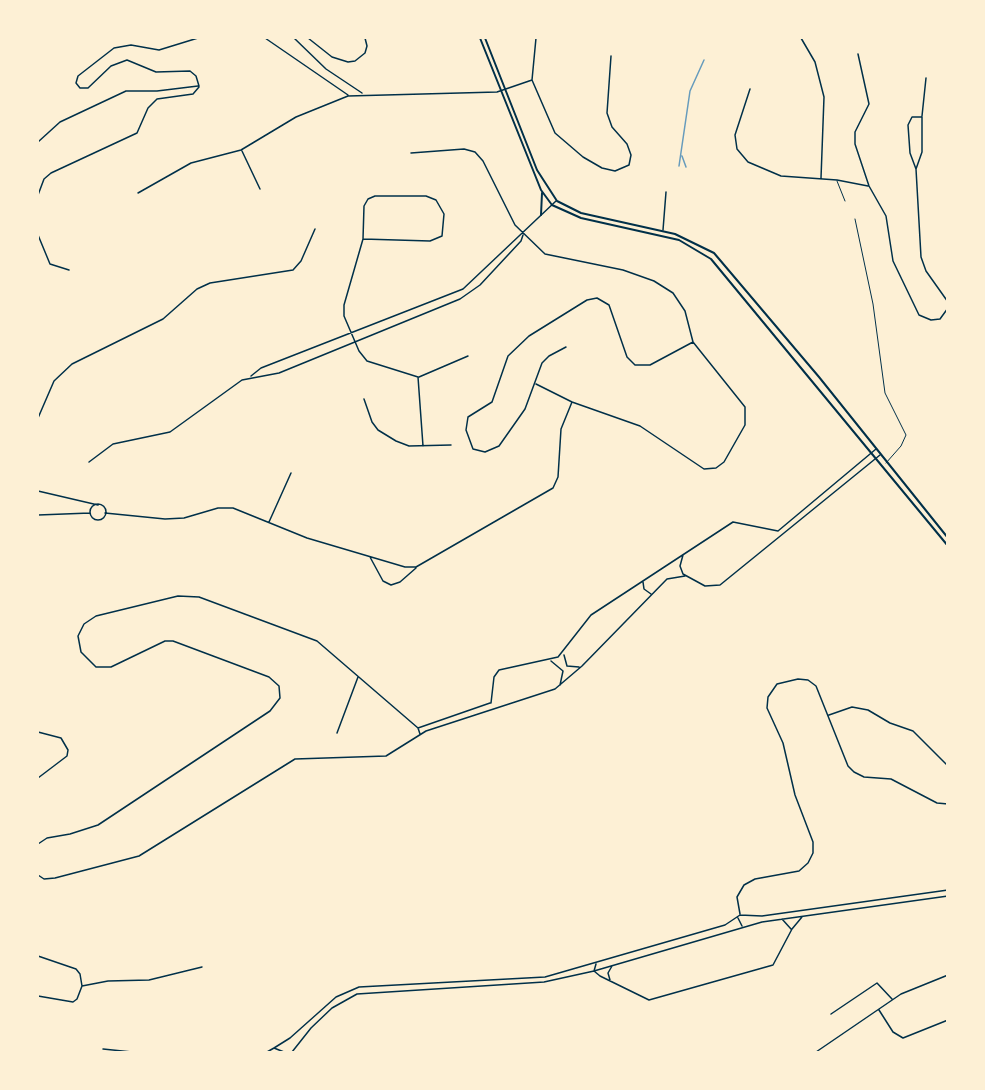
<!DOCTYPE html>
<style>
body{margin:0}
#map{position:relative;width:985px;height:1090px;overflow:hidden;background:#fdf0d5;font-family:"Titillium Web",sans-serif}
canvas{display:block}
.frame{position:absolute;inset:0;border:39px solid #fdf0d5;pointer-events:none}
</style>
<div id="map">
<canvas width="985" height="1090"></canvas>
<div class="frame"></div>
</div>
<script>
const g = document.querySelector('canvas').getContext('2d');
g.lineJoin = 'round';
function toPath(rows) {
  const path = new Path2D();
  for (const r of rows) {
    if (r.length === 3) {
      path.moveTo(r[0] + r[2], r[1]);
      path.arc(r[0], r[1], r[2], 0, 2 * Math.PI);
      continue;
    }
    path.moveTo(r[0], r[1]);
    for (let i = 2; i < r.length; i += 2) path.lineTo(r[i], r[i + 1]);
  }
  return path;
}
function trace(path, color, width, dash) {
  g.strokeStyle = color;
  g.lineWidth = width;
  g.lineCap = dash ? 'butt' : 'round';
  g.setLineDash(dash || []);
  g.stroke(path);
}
const stream = toPath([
 [682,156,686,167],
 [679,166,690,91,704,60]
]);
const service = toPath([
 [837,181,845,201],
 [855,219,873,304,885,393,906,435,901,446,886,463]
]);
const minor = toPath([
 [198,38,159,50,131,45,114,48,78,76,76,83,80,88,88,88,111,66,127,60,156,72,190,71,196,76,199,86],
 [265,38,348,95],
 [294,38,326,69,362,93],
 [308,38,332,57,348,62,355,61,365,53,367,46,365,38],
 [536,38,532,80,555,133,583,157,602,168,615,171,629,165,631,155,627,144,612,127,607,113,611,56],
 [801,38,815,62,824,97,821,178],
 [858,54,869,104,855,132,855,144,869,186,886,216,893,261,919,315,931,320,940,319,948,308],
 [750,89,735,135,737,149,748,162,781,176,837,180,868,186],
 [922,116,926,78],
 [38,142,60,122,126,91,157,91,198,86],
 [242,151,260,189],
 [916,169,922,152,922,117,912,117,908,125,910,153,916,169,921,257,926,271,948,302],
 [138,193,191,163,241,150,296,117,348,96,497,92,532,80],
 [38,195,44,179,51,173,137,133,148,108,157,99,193,94,199,87],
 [375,196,426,196,436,200,444,214,442,236,430,241,363,239,364,206,368,199,375,196],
 [663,230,666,192],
 [38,235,50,264,69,270],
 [363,239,344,305,344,316,359,351,367,361,418,377,423,446],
 [566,347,549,356,542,363,525,409,499,446,485,452,473,449,466,430,468,417,492,402,508,356,529,336,587,300,597,298,609,305,627,357,635,365,650,365,693,342],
 [251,376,261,368,463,289,556,201],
 [419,377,468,356],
 [536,384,572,402],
 [364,399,372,422,378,430,396,441,409,446,451,445],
 [38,418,54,381,72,364,163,319,197,289,210,283,293,270,301,261,315,229],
 [89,462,113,444,170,432,242,380,279,373,460,299,480,285,521,241,523,235],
 [38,491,98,505],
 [98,512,8],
 [105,513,165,519,184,518,218,508,233,508,307,538,405,567,416,567,553,488,558,477,561,429,572,402,640,426,704,469,716,468,724,462,745,425,745,407,693,342,685,311,673,293,654,281,623,270,545,254,515,225,483,161,475,152,464,149,411,153],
 [38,515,90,513],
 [269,522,291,473],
 [683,555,680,566,683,574,705,586,720,585,880,455],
 [370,557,383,581,391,585,400,582,416,568],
 [643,582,644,589,651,594],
 [564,655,567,666,579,667],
 [551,661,563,671,560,685],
 [491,703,494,677,499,670,558,657,591,615,733,522,778,531,876,449],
 [829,715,852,707,868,710,890,723,913,731,948,766],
 [418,728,490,703],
 [38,732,61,738,68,750,67,756,38,778],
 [337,733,358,677],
 [38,844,47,838,70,834,98,825,270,711,280,698,279,686,269,677,173,641,165,641,111,667,96,667,81,652,78,636,84,624,96,616,178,596,199,597,317,641,418,728,420,734],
 [38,875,44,879,55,878,139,856,295,759,386,756,426,731,555,689,582,666,667,579,685,576],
 [740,914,737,897,744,885,755,879,799,871,808,863,813,853,813,842,795,795,783,743,767,708,768,697,777,684,798,679,808,680,816,686,848,766,854,772,864,777,891,779,937,803,948,804],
 [738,918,742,926],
 [782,919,791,929],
 [38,956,76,969,80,974,82,986,77,999,73,1002,38,996],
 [596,964,594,971,600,976,649,1000,773,965,792,929,802,917],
 [610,980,608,973,612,966],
 [82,986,108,981,149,980,202,967],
 [879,1010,893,1032,903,1038,948,1020],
 [831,1014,877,983,892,999],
 [274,1048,290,1038,336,997,359,987,545,977,725,925,740,915,762,916,948,890],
 [103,1049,132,1052],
 [267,1052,274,1048,284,1052],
 [292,1052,311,1028,332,1008,357,994,544,982,594,971,762,922,948,896],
 [816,1052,901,994,948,975]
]);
const tertiary = toPath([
 [480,38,541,190,552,205,581,218,679,240,711,259,948,546],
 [485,38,537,170,557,201,581,213,675,234,714,253,819,377,948,538],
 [541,215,542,193]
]);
trace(stream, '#669bbc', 1.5);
trace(service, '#003049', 1);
trace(minor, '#003049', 1.5);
trace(tertiary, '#003049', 2);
</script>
